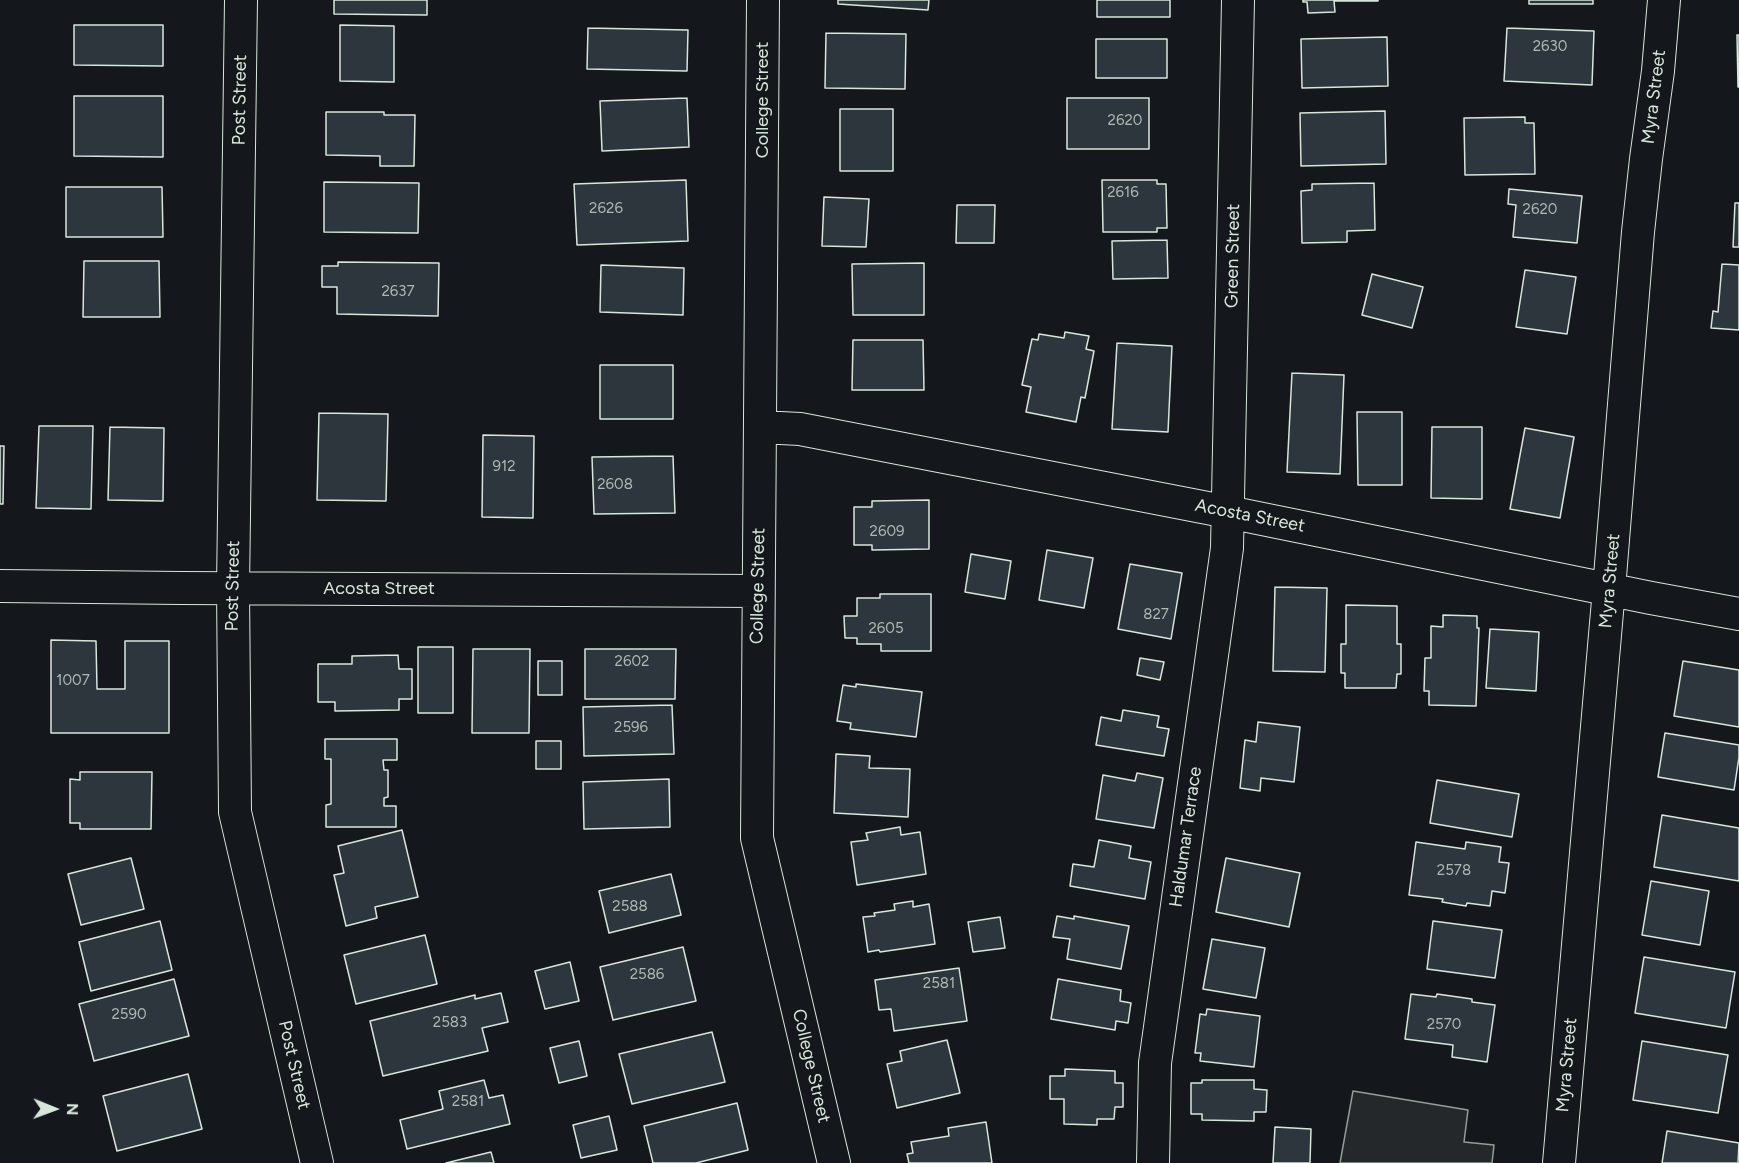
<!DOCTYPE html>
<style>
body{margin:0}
#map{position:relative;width:1739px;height:1163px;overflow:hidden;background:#14181c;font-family:Figtree,sans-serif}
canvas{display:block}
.north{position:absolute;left:24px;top:1079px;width:60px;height:60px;-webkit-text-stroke:4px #14181c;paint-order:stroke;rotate:91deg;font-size:16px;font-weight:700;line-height:24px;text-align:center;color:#d8e6dc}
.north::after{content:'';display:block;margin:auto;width:21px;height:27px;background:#d8e6dc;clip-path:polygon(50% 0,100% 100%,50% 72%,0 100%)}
</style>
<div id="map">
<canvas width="1739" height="1163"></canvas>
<div class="north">N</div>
</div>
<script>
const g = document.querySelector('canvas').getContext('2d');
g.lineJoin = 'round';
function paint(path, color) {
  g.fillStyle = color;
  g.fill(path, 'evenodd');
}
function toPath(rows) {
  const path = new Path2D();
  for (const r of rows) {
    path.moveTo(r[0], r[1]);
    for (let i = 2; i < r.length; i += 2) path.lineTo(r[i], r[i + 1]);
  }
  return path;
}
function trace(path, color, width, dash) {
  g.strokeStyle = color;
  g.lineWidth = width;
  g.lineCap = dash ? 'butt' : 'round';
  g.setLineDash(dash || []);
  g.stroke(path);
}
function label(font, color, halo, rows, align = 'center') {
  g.font = font + ' Figtree,sans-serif';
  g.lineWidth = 4.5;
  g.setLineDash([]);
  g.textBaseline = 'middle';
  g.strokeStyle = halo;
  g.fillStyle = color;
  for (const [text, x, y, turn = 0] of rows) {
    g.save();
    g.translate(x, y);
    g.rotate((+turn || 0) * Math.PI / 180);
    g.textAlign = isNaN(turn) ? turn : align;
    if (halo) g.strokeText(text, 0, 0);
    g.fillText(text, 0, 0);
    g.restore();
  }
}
const parking = toPath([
 [1353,1091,1468,1110,1464,1142,1494,1145,1492,1163,1340,1163,1353,1091]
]);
const building = toPath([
 [334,0,427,0,427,15,334,14,334,0],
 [838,0,929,0,928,10,838,4,838,0],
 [1097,0,1170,0,1170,17,1097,17,1097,0],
 [1303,0,1378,0,1378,1,1334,1,1335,12,1308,13,1307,2,1303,2,1303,0],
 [1529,0,1593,0,1593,4,1529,4,1529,0],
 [74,25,163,25,163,66,74,65,74,25],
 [340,25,394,26,394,82,340,81,340,25],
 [588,28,688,30,687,71,587,69,588,28],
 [1507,28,1594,31,1592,85,1504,81,1507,28],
 [826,33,906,34,905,89,825,88,826,33],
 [1737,35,1739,35,1739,87,1738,87,1737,35],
 [1387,37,1388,86,1302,88,1301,39,1387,37],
 [1096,39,1167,39,1167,78,1096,78,1096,39],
 [74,96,163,96,163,157,74,156,74,96],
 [687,98,689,147,602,151,600,101,687,98],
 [1067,98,1149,98,1149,149,1067,149,1067,98],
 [840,109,893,109,893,171,840,171,840,109],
 [1385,111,1386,164,1301,166,1300,113,1385,111],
 [326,112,384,112,384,115,415,115,414,166,380,166,380,156,326,155,326,112],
 [1525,117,1525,123,1534,123,1535,174,1465,175,1464,118,1525,117],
 [686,180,688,241,577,245,574,184,686,180],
 [1102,180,1157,180,1157,184,1166,184,1167,228,1157,228,1157,232,1103,232,1102,180],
 [324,182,419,183,418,233,324,232,324,182],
 [1374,183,1375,230,1347,231,1347,242,1302,243,1301,191,1312,190,1312,184,1374,183],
 [66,187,162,187,163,237,66,237,66,187],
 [1509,189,1582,196,1577,243,1513,237,1516,205,1508,204,1509,189],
 [824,197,869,199,866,247,822,246,824,197],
 [1735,203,1739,203,1739,247,1733,247,1735,203],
 [957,205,995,205,994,243,956,243,957,205],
 [1167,240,1168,278,1113,279,1112,241,1167,240],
 [84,261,159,261,160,317,83,317,84,261],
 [338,262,439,263,438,316,337,314,337,287,322,287,322,266,338,266,338,262],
 [924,263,924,315,853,315,852,264,924,263],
 [1722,264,1739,265,1739,330,1711,328,1713,311,1718,312,1722,264],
 [601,265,684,268,683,315,600,312,601,265],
 [1525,270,1576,277,1567,334,1516,327,1525,270],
 [1372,274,1423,287,1412,328,1362,315,1372,274],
 [1065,332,1089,336,1086,349,1094,351,1085,398,1081,397,1076,422,1026,412,1031,387,1022,385,1032,339,1038,340,1039,334,1064,338,1065,332],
 [853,340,923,340,924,390,852,390,853,340],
 [1117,343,1172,346,1168,432,1112,429,1117,343],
 [600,365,673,365,673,419,600,419,600,365],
 [1292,373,1344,375,1340,474,1287,472,1292,373],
 [1357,412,1402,412,1402,485,1358,485,1357,412],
 [319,413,388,414,386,501,317,500,319,413],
 [39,426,93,426,91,509,36,508,39,426],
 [110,427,164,428,163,501,108,500,110,427],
 [1432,427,1482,427,1482,499,1431,498,1432,427],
 [1525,428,1574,437,1560,518,1510,509,1525,428],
 [483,435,534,436,533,518,482,517,483,435],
 [0,446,4,446,3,504,0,504,0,446],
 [673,456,675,513,594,514,592,457,673,456],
 [929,500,929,549,872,550,872,545,854,545,854,507,872,507,872,501,929,500],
 [1047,550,1093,558,1084,608,1039,600,1047,550],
 [971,554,1011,561,1005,599,965,592,971,554],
 [1130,564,1182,573,1171,639,1118,629,1130,564],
 [1275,587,1327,588,1325,672,1273,671,1275,587],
 [880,594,931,594,931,651,881,651,881,644,857,644,857,638,845,638,844,616,857,616,857,598,880,598,880,594],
 [1346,605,1397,606,1397,644,1401,644,1401,674,1397,674,1396,688,1345,688,1345,673,1341,673,1341,644,1346,644,1346,605],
 [1443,615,1477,616,1477,628,1479,628,1476,706,1429,705,1429,691,1424,691,1425,658,1431,658,1431,626,1443,627,1443,615],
 [1490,629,1539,632,1536,691,1486,688,1490,629],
 [51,640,96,641,97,689,125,689,125,641,169,641,169,733,51,733,51,640],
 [418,647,453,647,453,713,418,713,418,647],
 [473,649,530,649,529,733,472,733,473,649],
 [585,649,676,649,675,699,585,699,585,649],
 [398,655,399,669,412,669,412,699,399,699,399,710,335,711,335,702,318,702,318,664,352,664,352,656,398,655],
 [1140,658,1164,662,1160,680,1137,675,1140,658],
 [538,661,562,661,562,695,538,695,538,661],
 [1683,661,1739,670,1739,727,1674,716,1683,661],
 [856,684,922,692,916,737,850,729,851,723,837,721,843,685,856,687,856,684],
 [672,705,674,754,584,756,583,707,672,705],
 [1123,710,1159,716,1157,727,1169,729,1164,756,1096,745,1101,717,1121,721,1123,710],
 [1258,722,1300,727,1294,782,1261,778,1260,791,1240,788,1245,740,1256,742,1258,722],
 [1665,733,1739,745,1739,757,1734,790,1658,777,1665,733],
 [325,739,397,739,397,760,383,760,384,770,388,770,388,797,384,798,384,806,396,806,396,827,326,827,326,805,331,804,331,759,325,759,325,739],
 [536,741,561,741,561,769,536,769,536,741],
 [836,754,870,756,869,768,910,769,908,817,834,813,836,754],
 [80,772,152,772,151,829,80,829,80,823,70,823,70,779,80,780,80,772],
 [1137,773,1163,778,1154,828,1096,819,1103,775,1135,781,1137,773],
 [669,779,670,827,584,829,583,782,669,779],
 [1437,780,1519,794,1512,837,1430,823,1437,780],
 [1662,815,1739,828,1739,881,1654,867,1662,815],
 [900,827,901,835,920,832,926,874,857,885,851,842,868,840,866,833,900,827],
 [402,830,418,897,375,907,377,918,346,926,334,875,344,873,338,846,402,830],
 [1099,840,1131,846,1129,858,1151,862,1145,899,1070,886,1073,864,1094,867,1099,840],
 [1416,842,1465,849,1466,842,1501,847,1499,862,1509,863,1505,893,1492,891,1490,906,1467,903,1466,906,1442,902,1443,899,1409,895,1416,842],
 [131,858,144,909,81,925,68,874,131,858],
 [1226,858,1300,873,1289,927,1216,912,1226,858],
 [671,874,681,915,609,933,599,891,671,874],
 [1651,881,1709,891,1700,945,1642,935,1651,881],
 [913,901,913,907,929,904,935,944,880,952,879,950,868,952,863,917,875,916,874,913,895,910,894,904,913,901],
 [1057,916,1074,919,1074,916,1129,926,1121,969,1067,959,1070,939,1053,937,1057,916],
 [1000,917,1005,948,973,952,968,922,1000,917],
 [160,921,172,970,91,991,79,942,160,921],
 [1433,921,1502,930,1495,978,1427,969,1433,921],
 [425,935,437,984,356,1004,344,955,425,935],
 [1212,939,1265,948,1256,998,1203,989,1212,939],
 [683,947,696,1001,613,1020,600,967,683,947],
 [1644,957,1735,972,1726,1028,1635,1013,1644,957],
 [570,962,579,1001,545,1009,535,971,570,962],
 [959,968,967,1021,894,1031,891,1009,879,1010,875,980,959,968],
 [174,979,189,1036,94,1061,79,1004,174,979],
 [1058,979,1121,990,1120,1001,1131,1003,1128,1023,1116,1021,1115,1030,1051,1019,1058,979],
 [501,993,508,1022,482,1028,488,1051,383,1076,370,1021,475,995,475,999,501,993],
 [1411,994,1436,997,1437,994,1472,999,1472,1002,1495,1005,1487,1062,1452,1057,1453,1045,1405,1039,1411,994],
 [1207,1009,1260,1016,1254,1067,1200,1061,1201,1053,1195,1053,1200,1014,1206,1015,1207,1009],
 [712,1032,725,1082,632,1104,619,1054,712,1032],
 [947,1040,960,1093,897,1108,887,1064,902,1061,900,1051,947,1040],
 [579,1041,587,1076,559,1083,550,1048,579,1041],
 [1642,1041,1728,1055,1718,1113,1633,1100,1642,1041],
 [1065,1069,1115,1071,1115,1083,1123,1083,1123,1107,1115,1107,1114,1119,1097,1119,1097,1125,1064,1124,1064,1099,1050,1099,1050,1076,1065,1076,1065,1069],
 [188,1074,202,1129,117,1151,103,1096,188,1074],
 [484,1080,489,1098,503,1095,510,1124,407,1149,400,1120,443,1109,439,1091,484,1080],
 [1202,1080,1254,1080,1254,1089,1267,1090,1266,1112,1254,1112,1254,1121,1202,1120,1202,1114,1191,1114,1191,1083,1202,1083,1202,1080],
 [737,1103,748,1150,696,1163,653,1163,644,1126,737,1103],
 [609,1116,617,1150,581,1158,573,1125,609,1116],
 [986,1122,992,1163,909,1163,907,1154,913,1153,911,1142,949,1136,948,1128,986,1122],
 [1275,1127,1311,1129,1310,1163,1273,1163,1275,1127],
 [1667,1131,1739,1143,1738,1163,1662,1163,1667,1131],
 [491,1152,494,1163,446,1163,491,1152]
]);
const street = toPath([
 [241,0,233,588,235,812,317,1163],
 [763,0,757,838,834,1163],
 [760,427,800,429,1228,512,1651,598,1739,614],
 [0,586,181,588,758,591],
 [1153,1163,1155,1063,1227,548,1238,0],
 [1559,1163,1609,589,1638,232,1646,159,1658,71,1664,0]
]);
const numberNames = [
 ["2630",1550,47],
 ["2620",1125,121],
 ["2616",1123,193],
 ["2626",606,209],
 ["2620",1540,210],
 ["2637",398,292],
 ["912",504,467],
 ["2608",615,485],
 ["2609",887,532],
 ["827",1156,615],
 ["2605",886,629],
 ["2602",632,662],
 ["1007",73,681],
 ["2596",631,728],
 ["2578",1454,871],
 ["2588",630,907],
 ["2586",647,975],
 ["2581",939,984],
 ["2590",129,1015],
 ["2583",450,1023],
 ["2570",1444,1025],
 ["2581",468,1102]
];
const streetNames = [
 ["Myra Street",1654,97,-83],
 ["Post Street",240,100,-89],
 ["College Street",763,100,-90],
 ["Green Street",1233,256,-89],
 ["Acosta Street",1250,516,11],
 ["Myra Street",1610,581,-85],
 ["Post Street",233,586,-89],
 ["College Street",758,586,-89],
 ["Acosta Street",379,589],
 ["Haldumar Terrace",1186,837,-82],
 ["Post Street",294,1065,77],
 ["Myra Street",1567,1065,-85],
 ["College Street",811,1066,77]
];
paint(parking, '#24282b');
trace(parking, '#939e99', 1.5);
paint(building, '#2c363c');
trace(building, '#d8e6dc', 1.5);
trace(street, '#d8e6dc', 34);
trace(street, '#14181c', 32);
label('15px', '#adbab4', null, numberNames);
label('18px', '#d8e6dc', '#14181c', streetNames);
</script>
